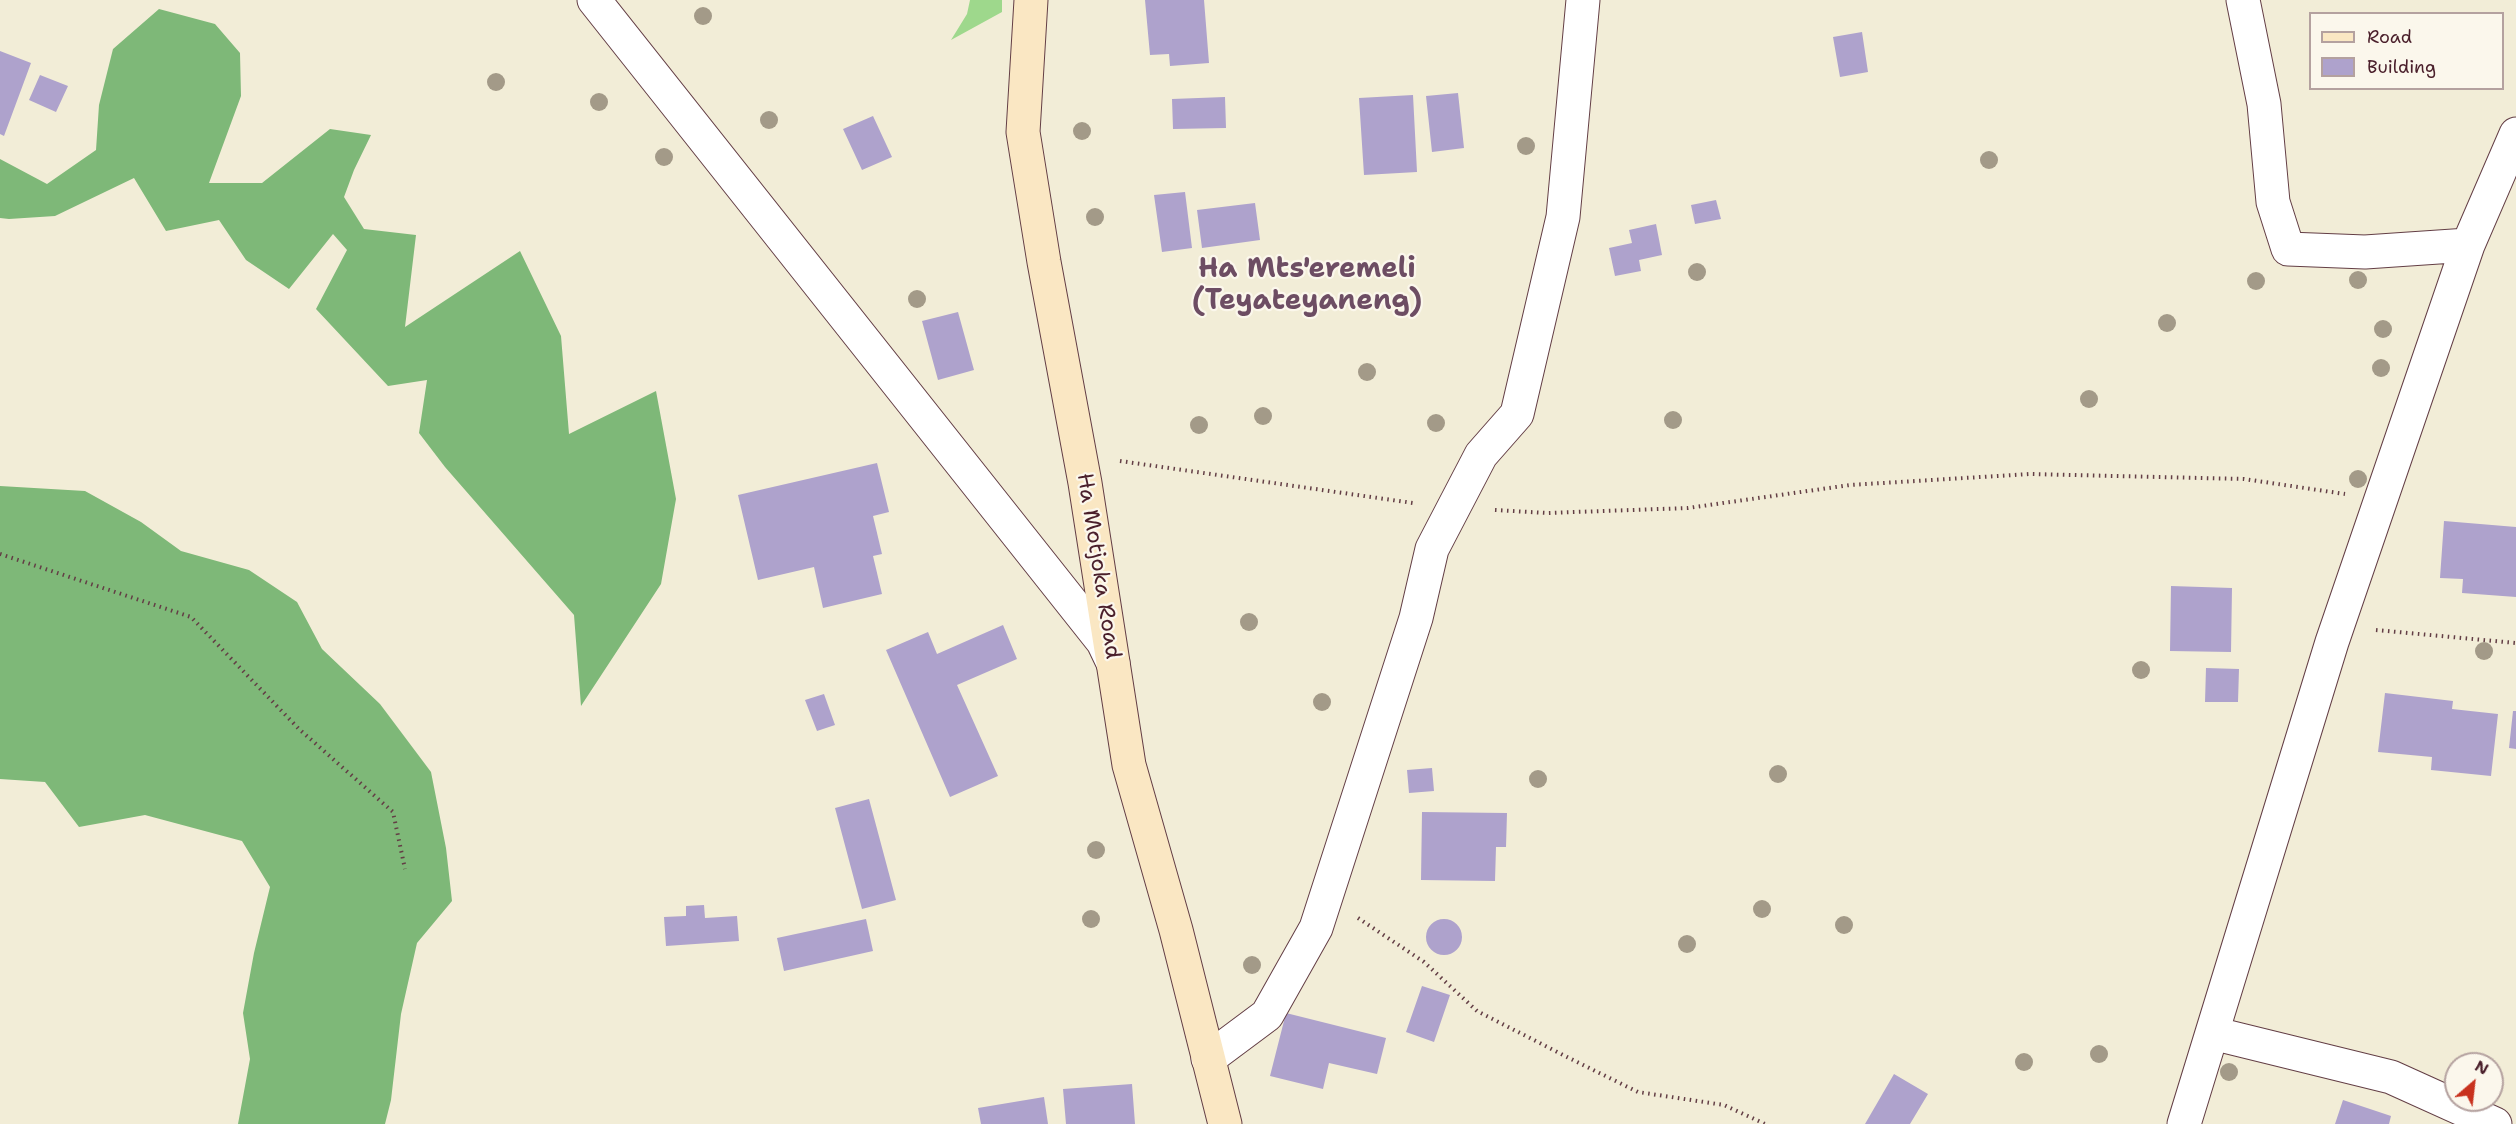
<!DOCTYPE html>
<style>
body{margin:0}
#map{position:relative;width:2516px;height:1124px;overflow:hidden;background:#f2edd7;font-family:"Shantell Sans",sans-serif}
canvas{display:block}
.legend{position:absolute;left:2309px;top:12px;width:195px;height:78px;box-sizing:border-box;background:#fbf7ec;border:2px solid #b4a19f;margin:0;padding:8px 10px;list-style:none;font-size:18px;color:#4a1f2b}
.legend li{display:flex;align-items:center;gap:12px;height:30px}
.legend b{width:30px;border:2px solid #b4a19f}
.north{position:absolute;left:2444px;top:1052px;width:60px;height:60px;box-sizing:border-box;background:#fbf7ec;border:2px solid #b4a19f;border-radius:50%;rotate:28deg;font-size:16px;font-weight:700;line-height:24px;text-align:center;color:#4a1f2b}
.north::after{content:'';display:block;margin:auto;width:21px;height:27px;background:#c8321e;clip-path:polygon(50% 0,100% 100%,50% 72%,0 100%)}
</style>
<div id="map">
<canvas width="2516" height="1124"></canvas>
<ul class="legend">
<li><b style="height:8px;background:#fae7c3"></b>Road</li>
<li><b style="height:16px;background:#aea2cc"></b>Building</li>
</ul>
<div class="north">N</div>
</div>
<script>
const g = document.querySelector('canvas').getContext('2d');
g.lineJoin = 'round';
function paint(path, color) {
  g.fillStyle = color;
  g.fill(path, 'evenodd');
}
function toPath(rows) {
  const path = new Path2D();
  for (const r of rows) {
    if (r.length === 3) {
      path.moveTo(r[0] + r[2], r[1]);
      path.arc(r[0], r[1], r[2], 0, 2 * Math.PI);
      continue;
    }
    path.moveTo(r[0], r[1]);
    for (let i = 2; i < r.length; i += 2) path.lineTo(r[i], r[i + 1]);
  }
  return path;
}
function trace(path, color, width, dash) {
  g.strokeStyle = color;
  g.lineWidth = width;
  g.lineCap = dash ? 'butt' : 'round';
  g.setLineDash(dash || []);
  g.stroke(path);
}
function label(font, color, halo, rows, align = 'center') {
  g.font = font + ' "Shantell Sans",sans-serif';
  g.lineWidth = 4.5;
  g.setLineDash([]);
  g.textBaseline = 'middle';
  g.strokeStyle = halo;
  g.fillStyle = color;
  for (const [text, x, y, turn = 0] of rows) {
    g.save();
    g.translate(x, y);
    g.rotate((+turn || 0) * Math.PI / 180);
    g.textAlign = isNaN(turn) ? turn : align;
    if (halo) g.strokeText(text, 0, 0);
    g.fillText(text, 0, 0);
    g.restore();
  }
}
const green = toPath([
 [970,0,1002,0,1002,12,951,40,967,14]
]);
const forest = toPath([
 [159,9,215,24,240,53,241,96,209,183,262,183,330,129,371,135,354,170,344,197,364,229,416,235,405,327,520,251,561,336,569,434,656,391,676,499,661,584,581,706,574,615,445,467,419,433,427,380,388,386,316,309,347,250,333,234,289,289,246,260,219,220,166,231,134,178,55,216,9,219,0,218,0,159,47,184,96,150,99,105,113,49],
 [0,486,85,491,141,522,181,551,249,570,297,602,322,649,380,704,431,772,446,848,452,901,417,943,401,1014,391,1100,385,1124,238,1124,250,1059,243,1013,254,953,270,887,242,841,145,815,79,827,45,782,0,779]
]);
const building = toPath([
 [1145,0,1204,0,1209,63,1170,66,1169,54,1150,55],
 [1862,32,1868,72,1840,77,1833,37],
 [0,51,31,63,4,136,0,134],
 [40,75,68,86,56,112,29,100],
 [1458,93,1464,148,1432,152,1426,96],
 [1413,95,1417,172,1364,175,1359,98],
 [1225,97,1226,128,1173,129,1172,99],
 [873,116,892,157,862,170,843,129],
 [1185,192,1192,248,1162,252,1154,195],
 [1716,200,1721,219,1695,224,1691,205],
 [1255,203,1260,240,1202,248,1197,210],
 [1656,224,1662,255,1639,260,1641,271,1615,276,1609,248,1632,243,1629,230],
 [958,312,974,370,938,380,922,321],
 [877,463,889,512,873,516,882,554,873,556,882,594,823,608,814,567,758,580,738,495],
 [2444,521,2516,527,2516,597,2462,593,2463,579,2440,578],
 [2171,586,2232,588,2231,652,2170,651],
 [1003,625,1017,659,957,685,998,776,950,797,886,650,928,632,937,654],
 [2206,668,2239,669,2238,702,2205,702],
 [2385,693,2453,701,2452,709,2498,714,2491,776,2431,770,2432,757,2378,752],
 [824,694,835,725,817,731,805,700],
 [2513,711,2516,711,2516,749,2509,748],
 [1432,768,1434,791,1409,793,1407,770],
 [869,799,896,900,862,909,835,808],
 [1422,812,1507,813,1506,847,1496,847,1495,881,1421,880],
 [704,905,705,918,737,916,739,941,666,946,664,917,686,916,686,906],
 [866,919,873,951,784,971,777,938],
 [1444,937,18],
 [1422,986,1450,995,1434,1042,1406,1032],
 [1286,1013,1386,1038,1377,1074,1329,1063,1323,1089,1270,1076],
 [1894,1074,1928,1094,1910,1124,1865,1124],
 [1132,1084,1135,1124,1066,1124,1063,1089],
 [1044,1097,1048,1124,981,1124,978,1108],
 [2343,1100,2391,1116,2389,1124,2335,1124]
]);
const path = toPath([
 [1120,461,1413,503],
 [1495,510,1547,513,1688,508,1850,485,2030,474,2244,479,2345,494],
 [0,554,191,617,299,729,393,812,405,869],
 [2376,630,2516,643],
 [1358,918,1424,962,1477,1011,1569,1058,1638,1092,1724,1105,1765,1124]
]);
const street = toPath([
 [594,0,1103,642,1113,663],
 [2243,0,2264,104,2273,202,2288,249,2365,252,2468,245],
 [2212,1033,2391,1077,2495,1124],
 [1208,1059,1267,1015,1316,928,1416,618,1432,549,1481,455,1517,414,1563,217,1583,0],
 [2184,1124,2332,642,2468,245,2516,134]
]);
const secondary = toPath([
 [1031,0,1023,132,1044,262,1085,483,1129,765,1176,930,1225,1124]
]);
const trees = [
 [703,16],
 [496,82],
 [599,102],
 [769,120],
 [1082,131],
 [1526,146],
 [664,157],
 [1989,160],
 [1095,217],
 [1697,272],
 [2358,280],
 [2256,281],
 [917,299],
 [2167,323],
 [2383,329],
 [2381,368],
 [1367,372],
 [2089,399],
 [1263,416],
 [1673,420],
 [1436,423],
 [1199,425],
 [2358,479],
 [1249,622],
 [2484,651],
 [2141,670],
 [1322,702],
 [1778,774],
 [1538,779],
 [1096,850],
 [1762,909],
 [1091,919],
 [1844,925],
 [1687,944],
 [1252,965],
 [2099,1054],
 [2024,1062],
 [2229,1072]
];
const streetNames = [
 ["Ha Motjoka Road",1098,566,81]
];
const districtNames = [
 ["Ha Mts'eremeli",1307,270],
 ["(Teyateyaneng)",1307,302]
];
paint(green, '#9ed88c');
paint(forest, '#7eb878');
paint(building, '#aea2cc');
trace(street, '#633e45', 35);
trace(secondary, '#633e45', 35);
trace(path, '#633e45', 4, [1.5, 4.5]);
trace(street, '#fff', 33);
trace(secondary, '#fae7c3', 33);
g.fillStyle = '#a39a88';
for (const [x, y] of trees) {
  g.beginPath();
  g.arc(x, y, 9, 0, 2 * Math.PI);
  g.fill();
}
label('22px', '#4a1f2b', '#fbf7ec', streetNames);
label('bold 28px', '#6d4d63', '#fbf7ec', districtNames);
</script>
